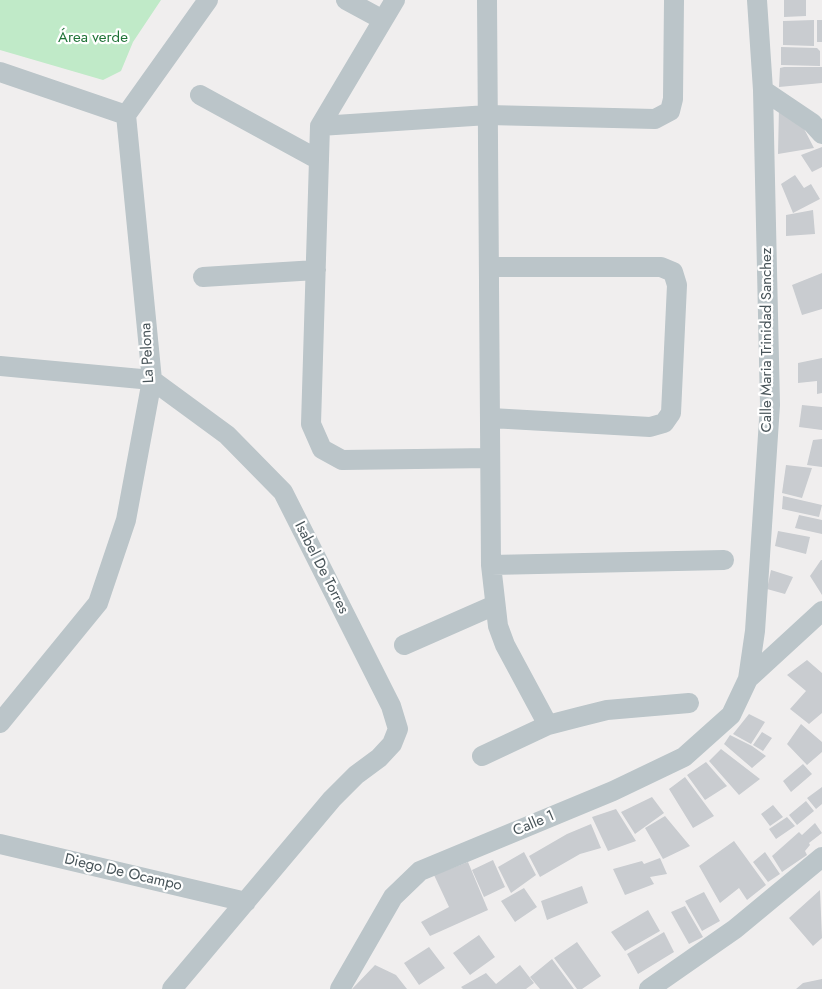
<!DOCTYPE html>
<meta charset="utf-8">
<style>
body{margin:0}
canvas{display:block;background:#f0eeee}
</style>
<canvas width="822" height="989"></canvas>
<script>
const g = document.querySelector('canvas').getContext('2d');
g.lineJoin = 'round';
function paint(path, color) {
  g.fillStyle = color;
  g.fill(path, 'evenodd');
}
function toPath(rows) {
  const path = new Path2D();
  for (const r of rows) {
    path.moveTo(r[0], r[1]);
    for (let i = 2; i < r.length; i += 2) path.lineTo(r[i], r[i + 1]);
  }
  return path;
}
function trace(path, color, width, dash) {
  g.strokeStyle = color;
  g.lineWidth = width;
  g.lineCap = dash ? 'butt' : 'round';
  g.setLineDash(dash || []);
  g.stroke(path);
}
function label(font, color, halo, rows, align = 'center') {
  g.font = font + ' Jost,sans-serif';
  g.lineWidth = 4.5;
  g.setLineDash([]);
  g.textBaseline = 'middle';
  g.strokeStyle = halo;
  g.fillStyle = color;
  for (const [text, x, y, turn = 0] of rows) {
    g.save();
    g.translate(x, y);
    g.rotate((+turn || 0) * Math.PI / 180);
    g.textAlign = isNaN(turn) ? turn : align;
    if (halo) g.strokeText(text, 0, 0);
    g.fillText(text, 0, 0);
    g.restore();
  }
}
const green = toPath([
 [0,0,161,0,133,42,121,71,103,80,0,50]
]);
const building = toPath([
 [784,0,806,0,806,16,784,17],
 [814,20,814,46,783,45,783,21],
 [817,20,822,20,822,42,817,42],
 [781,47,817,48,820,51,820,66,781,65],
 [784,67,822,67,822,83,779,87,780,68],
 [779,107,801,123,814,148,778,154],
 [822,147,822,167,812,172,801,155],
 [795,175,804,188,811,184,820,199,793,213,781,184],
 [813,210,815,234,786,236,786,215],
 [822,273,822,309,802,315,792,285],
 [822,358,822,393,817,394,817,381,798,383,798,363],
 [802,405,822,407,822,430,799,427],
 [822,439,822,467,807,465,813,440],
 [786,465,812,468,802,498,782,493],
 [783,496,822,505,819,517,782,509],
 [799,515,822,520,822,534,795,528],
 [778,531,810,537,806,554,775,546],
 [821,560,822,560,822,595,810,576],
 [771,570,793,577,785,594,767,589],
 [807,660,822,673,822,713,809,724,790,709,806,691,787,675],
 [749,714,765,722,751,744,733,734],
 [801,724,822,742,822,752,807,765,787,744],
 [762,732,772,738,763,751,753,745],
 [730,735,752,746,766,756,752,768,724,744],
 [721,749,760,779,739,795,709,761],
 [706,762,727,786,705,800,687,775],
 [803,764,812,774,791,792,783,781],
 [685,777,714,816,693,828,669,789],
 [822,787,822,804,816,809,807,798],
 [652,797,664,813,635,834,621,812],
 [806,801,814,811,797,825,789,815],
 [773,805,783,817,770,826,761,814],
 [616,809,636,841,608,851,592,817],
 [665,816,690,846,663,859,645,828],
 [787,817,795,826,776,839,769,829],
 [815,823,822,833,809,843,810,845,805,851,807,855,782,872,772,856,799,832,802,835],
 [591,824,601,848,580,854,540,877,529,856,567,834],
 [734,841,766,885,747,900,739,888,720,903,699,866],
 [524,852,536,875,511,893,498,867],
 [765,852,780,874,768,882,753,862],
 [660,858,667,874,650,877,654,884,625,895,613,869,642,861,644,864],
 [493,860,505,887,484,897,472,870],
 [468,862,488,910,430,936,421,922,449,907,434,875],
 [582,886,588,903,547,920,541,901],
 [524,888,537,907,515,922,501,901],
 [820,890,822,938,813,946,789,918],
 [704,892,720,921,702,931,685,901],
 [685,906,703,937,689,944,671,912],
 [648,910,660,931,625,951,611,932],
 [664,932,674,952,638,974,627,954],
 [479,935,495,957,470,975,453,953],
 [577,942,601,976,582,989,577,989,554,958],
 [429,947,445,968,419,985,404,963],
 [552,959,574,989,540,989,530,977],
 [375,965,396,975,407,989,352,989],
 [520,965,534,983,526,989,463,989,461,987,486,973,496,984],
 [822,979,822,989,796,989,803,983]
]);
const street = toPath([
 [346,0,383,20],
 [395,0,320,126,311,424,322,449,342,460,490,458],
 [487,0,491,565,498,626,505,645,548,725],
 [0,72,126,115],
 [763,90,812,123,822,134],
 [200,95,319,160],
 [320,126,488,115,655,119,670,111,673,99,674,0],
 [489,267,661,267,673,272,677,285,671,413,664,423,650,427,491,418],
 [203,277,316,270],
 [0,366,152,380,227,435,283,492,391,706,398,729,392,744,379,758,356,775,332,799,172,989],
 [491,565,724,560],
 [404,645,495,605],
 [748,679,822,611],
 [0,723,98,603,126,520,152,380,126,115,208,0],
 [482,756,548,725,579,717,607,710,689,703],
 [0,844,246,902],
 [340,989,393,897,420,871,613,791,684,757,731,715,748,679,755,631,770,405,763,90,757,0],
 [649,989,735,929,822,857]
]);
const parkNames = [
 ["Área verde",93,38]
];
const streetNames = [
 ["Calle Maria Trinidad Sanchez",767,340,-90],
 ["La Pelona",148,353,-93],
 ["Isabel De Torres",321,568,63],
 ["Calle 1",534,824,-23],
 ["Diego De Ocampo",123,873,13]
];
paint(green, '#c0eac8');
paint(building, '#c9ccd0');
trace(street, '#bbc5c9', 20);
label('15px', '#207338', '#fff', parkNames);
label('15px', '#485459', '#fff', streetNames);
</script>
